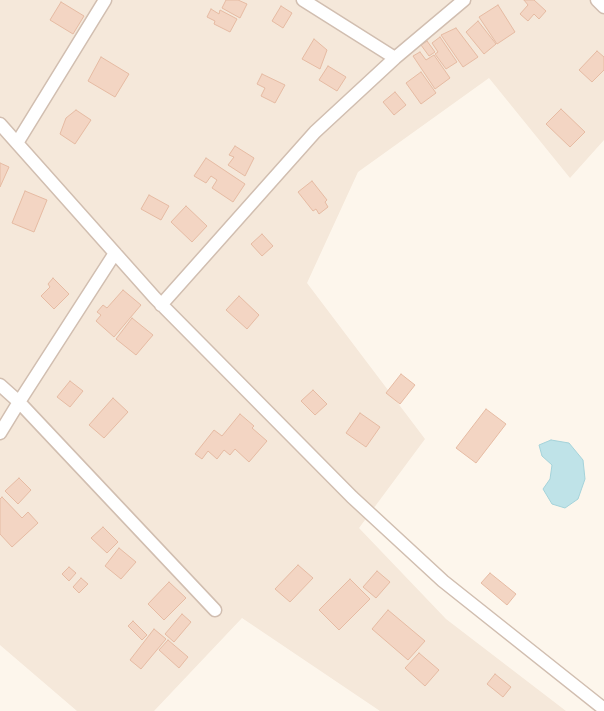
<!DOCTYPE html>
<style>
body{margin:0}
canvas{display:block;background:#fdf6ec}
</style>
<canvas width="604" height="711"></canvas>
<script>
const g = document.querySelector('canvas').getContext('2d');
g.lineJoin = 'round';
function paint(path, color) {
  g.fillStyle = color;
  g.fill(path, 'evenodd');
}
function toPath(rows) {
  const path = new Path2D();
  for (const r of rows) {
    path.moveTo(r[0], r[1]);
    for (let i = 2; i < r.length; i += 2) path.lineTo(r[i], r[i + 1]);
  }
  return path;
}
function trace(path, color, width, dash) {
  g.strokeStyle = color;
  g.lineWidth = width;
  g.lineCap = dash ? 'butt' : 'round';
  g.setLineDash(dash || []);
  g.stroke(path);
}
const residential = toPath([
 [0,0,604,0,604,140,570,178,489,78,358,172,307,283,425,439,359,528,446,619,566,711,380,711,242,618,154,711,77,711,0,645]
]);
const water = toPath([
 [551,440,569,443,583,460,585,479,578,499,565,508,552,504,543,489,550,479,552,465,542,456,539,445,551,440]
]);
const building = toPath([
 [226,0,238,0,247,4,240,18,222,8,226,0],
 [524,0,534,0,546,11,539,19,534,14,528,21,520,14,528,5,524,0],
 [61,2,84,16,73,34,50,20,61,2],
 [498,5,515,32,497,44,479,17,498,5],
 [281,6,292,13,283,28,272,21,281,6],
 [211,9,219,14,220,10,237,19,230,32,214,24,215,21,207,17,211,9],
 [478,21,496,44,484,54,466,32,478,21],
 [456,28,478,57,463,67,441,35,456,28],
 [440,37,457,62,446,69,435,54,438,52,432,43,440,37],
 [314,39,327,50,320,69,302,59,314,39],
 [427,41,435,52,429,56,421,45,427,41],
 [597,51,604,57,604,70,592,82,579,70,597,51],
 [420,52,426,60,434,55,450,78,435,89,413,56,420,52],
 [101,57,129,74,115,97,88,81,101,57],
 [328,66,346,77,337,91,319,80,328,66],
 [421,72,436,93,421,104,406,83,421,72],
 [262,74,285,85,275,103,261,96,265,88,257,84,262,74],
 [395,92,406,105,394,115,383,102,395,92],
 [561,109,585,132,570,147,546,124,561,109],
 [76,110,91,120,75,144,60,134,66,118,76,110],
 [235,146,254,158,245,176,228,165,234,157,229,155,235,146],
 [206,158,245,184,233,202,212,188,217,180,211,176,206,183,194,176,206,158],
 [0,163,9,167,0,187,0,163],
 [312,181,327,200,325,202,328,207,319,214,316,209,313,211,298,192,312,181],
 [25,191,47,200,34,232,12,223,25,191],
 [149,195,169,206,161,220,141,209,149,195],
 [186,206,207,226,192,242,171,222,186,206],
 [262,234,273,246,262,256,251,244,262,234],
 [53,278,69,294,54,309,41,296,50,287,48,284,53,278],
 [123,290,141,305,114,337,96,321,101,315,97,312,103,305,107,308,123,290],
 [239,296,259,315,247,329,226,310,239,296],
 [132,318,153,335,136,355,116,339,132,318],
 [401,374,415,385,400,404,386,393,401,374],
 [70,381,83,391,70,407,57,397,70,381],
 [313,390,327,404,315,415,301,401,313,390],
 [113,398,128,412,104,438,89,425,113,398],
 [486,409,506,424,476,463,456,448,486,409],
 [360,413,380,427,366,447,346,433,360,413],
 [240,414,254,426,252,428,267,441,249,462,235,449,230,455,224,450,217,459,208,451,202,459,195,454,214,430,222,436,240,414],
 [19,478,31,490,18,504,5,491,19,478],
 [2,497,22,518,28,512,38,523,12,547,0,534,0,499,2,497],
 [103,527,118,542,107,553,91,538,103,527],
 [119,548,136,562,121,579,105,566,119,548],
 [298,565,313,578,290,602,275,589,298,565],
 [69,567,76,573,69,581,62,574,69,567],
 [377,571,390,582,376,598,363,587,377,571],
 [490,573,516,594,507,605,481,583,490,573],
 [81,578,88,584,79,593,73,587,81,578],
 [350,579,370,599,339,630,319,610,350,579],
 [169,582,186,598,164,620,148,604,169,582],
 [388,610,425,641,408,660,372,629,388,610],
 [182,614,191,622,174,642,165,634,182,614],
 [133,621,147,635,142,640,128,626,133,621],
 [154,629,166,639,141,669,130,660,154,629],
 [168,640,188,657,179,668,159,650,168,640],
 [419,653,439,670,425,686,405,668,419,653],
 [495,674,511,687,503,697,487,684,495,674]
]);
const street = toPath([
 [303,0,395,58],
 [597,0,604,7],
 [0,124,155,298,352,497,443,581,604,709],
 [17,143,105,0],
 [161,305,315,132,395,58,464,0],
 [0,385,19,402,115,253],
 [0,433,19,402,215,610]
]);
paint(residential, '#f5e8da');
paint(water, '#bfe3e8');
trace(water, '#a5d3da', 1);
paint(building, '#f3d5c3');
trace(building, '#e6bba3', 1);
trace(street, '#d1beb0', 15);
trace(street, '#fff', 12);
</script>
